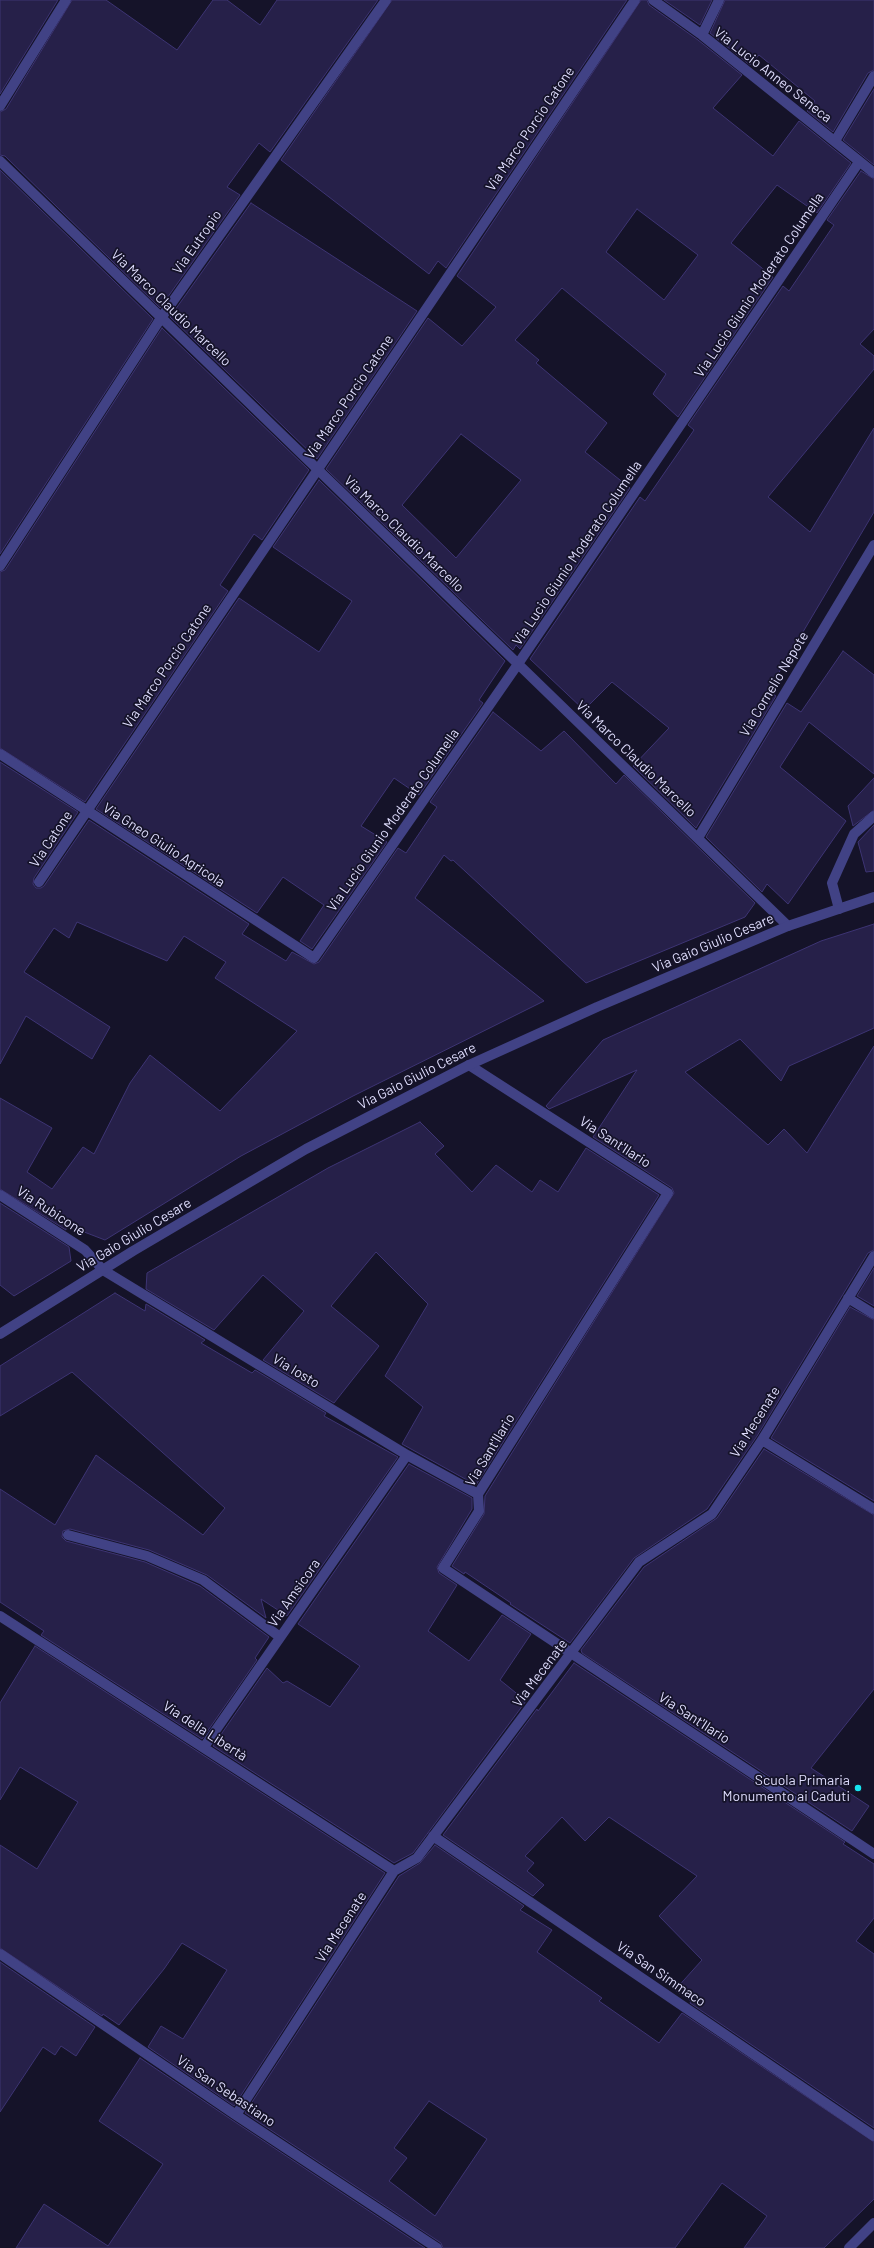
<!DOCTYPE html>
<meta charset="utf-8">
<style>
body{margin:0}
canvas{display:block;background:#151329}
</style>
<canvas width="874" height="2248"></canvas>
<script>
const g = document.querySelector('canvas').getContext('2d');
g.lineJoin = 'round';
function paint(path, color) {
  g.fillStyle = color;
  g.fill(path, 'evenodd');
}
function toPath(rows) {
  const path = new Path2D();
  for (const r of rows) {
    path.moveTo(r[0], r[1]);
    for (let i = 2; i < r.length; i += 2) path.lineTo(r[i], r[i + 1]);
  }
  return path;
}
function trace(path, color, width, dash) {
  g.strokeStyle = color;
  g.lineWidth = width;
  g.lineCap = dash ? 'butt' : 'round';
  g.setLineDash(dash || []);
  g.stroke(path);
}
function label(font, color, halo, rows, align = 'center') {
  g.font = font + ' Barlow,sans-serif';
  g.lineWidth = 3.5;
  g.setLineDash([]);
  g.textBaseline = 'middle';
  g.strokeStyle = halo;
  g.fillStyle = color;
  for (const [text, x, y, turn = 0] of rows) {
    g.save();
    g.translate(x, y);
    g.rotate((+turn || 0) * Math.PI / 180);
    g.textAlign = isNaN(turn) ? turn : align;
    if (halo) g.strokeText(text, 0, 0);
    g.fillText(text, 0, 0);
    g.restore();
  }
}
const building = toPath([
 [0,0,58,0,0,94,0,0],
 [72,0,106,0,177,50,213,0,227,0,260,25,277,0,378,0,270,152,259,143,227,187,240,195,160,308,5,156,0,155,0,112,6,109,72,0],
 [392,0,627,0,446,268,438,261,429,274,281,160,392,0],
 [641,0,647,0,649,5,698,40,742,75,713,108,773,156,799,121,851,163,817,213,777,185,731,243,773,277,678,417,653,394,666,374,562,288,515,340,539,360,536,363,607,423,585,452,630,488,520,649,516,645,513,650,326,469,428,318,462,346,496,307,457,276,641,0],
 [637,209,698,255,664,300,606,252,637,209],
 [461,434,521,480,456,558,402,505,461,434],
 [664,0,712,0,700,25,664,0],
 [725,0,874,0,874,70,868,73,833,132,807,111,815,101,759,55,750,65,710,33,725,0],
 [874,89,874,165,843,140,874,89],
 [0,170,153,319,0,554,0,170],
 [861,171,874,179,874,329,860,344,874,356,874,369,768,497,810,532,874,428,874,512,768,691,776,696,696,828,633,766,669,728,612,682,584,710,530,659,640,497,645,501,694,430,688,425,783,286,789,291,834,225,827,220,861,171],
 [251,203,417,311,317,459,170,317,251,203],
 [162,328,309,470,262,540,254,534,220,585,228,591,85,802,0,748,0,572,5,570,162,328],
 [319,480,505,661,479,700,483,703,419,795,394,778,361,826,387,842,312,949,300,941,324,905,283,877,257,913,96,809,239,598,319,652,352,601,273,547,319,480],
 [843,651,874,675,874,774,809,722,780,767,846,821,788,904,767,884,762,892,706,837,787,703,801,712,843,651],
 [493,712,541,751,564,731,616,784,624,775,755,903,745,917,586,983,453,860,451,861,444,855,415,898,544,1001,353,1096,241,1156,105,1240,66,1225,66,1230,0,1189,0,1098,52,1128,27,1172,52,1189,83,1147,94,1154,130,1083,150,1055,220,1111,297,1031,215,978,226,962,184,936,167,961,77,922,69,938,54,928,24,972,110,1027,92,1059,26,1016,0,1064,0,762,78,812,34,878,33,884,36,888,41,888,44,886,89,820,249,924,242,934,286,961,292,952,314,964,319,962,398,848,406,853,437,807,430,802,493,712],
 [874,778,874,810,853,826,848,806,874,778],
 [874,825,874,871,866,872,858,842,874,825],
 [874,924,874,1028,789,1066,781,1081,740,1039,685,1072,768,1145,784,1129,807,1153,874,1046,874,1250,868,1253,757,1436,707,1509,634,1558,570,1643,510,1604,511,1603,465,1572,464,1574,452,1566,484,1514,485,1496,674,1193,672,1188,593,1137,637,1070,549,1109,546,1106,603,1040,821,941,874,924],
 [420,1122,444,1146,435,1154,472,1192,496,1165,532,1192,540,1180,558,1192,586,1148,659,1195,476,1485,402,1444,423,1407,385,1376,428,1304,376,1252,331,1306,379,1346,334,1403,263,1360,304,1311,263,1275,214,1330,146,1289,147,1273,328,1168,420,1122],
 [0,1203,69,1247,71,1261,14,1296,0,1285,0,1203],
 [874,1268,874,1306,857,1296,874,1268],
 [115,1293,145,1311,146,1304,205,1340,201,1343,252,1373,255,1370,326,1413,324,1416,398,1457,287,1616,261,1599,266,1618,207,1575,149,1550,70,1529,63,1531,62,1537,66,1541,145,1562,200,1586,269,1637,255,1658,257,1660,202,1739,41,1635,44,1631,0,1602,0,1489,55,1525,96,1455,203,1535,225,1508,72,1372,0,1416,0,1366,115,1293],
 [850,1307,874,1320,874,1501,771,1438,850,1307],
 [764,1449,874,1515,874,1689,811,1768,869,1806,852,1831,582,1653,581,1650,644,1567,717,1518,764,1449],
 [409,1464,472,1498,472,1509,437,1567,439,1573,457,1585,428,1631,469,1661,502,1615,531,1634,500,1680,526,1701,413,1853,394,1863,213,1746,267,1668,283,1683,287,1681,330,1707,360,1666,298,1624,409,1464],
 [35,1646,385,1873,234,2106,148,2047,161,2026,183,2039,227,1970,182,1943,164,1969,119,2025,103,2014,102,2016,0,1948,0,1845,37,1869,78,1802,20,1767,0,1800,0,1703,35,1646],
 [574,1663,845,1842,843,1844,874,1864,874,1918,856,1941,874,1954,874,2128,690,2003,691,2001,675,1990,702,1960,659,1916,697,1876,609,1817,585,1841,562,1817,525,1856,534,1863,527,1871,544,1885,533,1896,443,1835,537,1709,538,1711,574,1663],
 [435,1845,524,1906,520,1910,552,1930,537,1952,602,1998,599,2001,659,2043,682,2013,874,2142,874,2199,824,2248,744,2248,767,2216,722,2183,675,2248,443,2248,441,2243,245,2113,399,1876,420,1863,435,1845],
 [429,2101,487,2139,435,2216,389,2181,407,2158,394,2148,429,2101],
 [0,1962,95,2027,76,2056,61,2046,55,2055,43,2047,0,2112,0,1962],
 [140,2058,232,2120,425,2248,16,2248,44,2204,108,2246,163,2164,99,2121,140,2058]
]);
const minor = toPath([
 [653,0,702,35,874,173],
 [702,35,719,0],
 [0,106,66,0],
 [835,141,874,76],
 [0,161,788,926],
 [0,566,161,318,386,0],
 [0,754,314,958,518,664,859,162],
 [698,838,874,545],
 [39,882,635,0],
 [839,909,832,883,854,834,874,816],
 [469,1065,668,1193,478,1494,479,1511,443,1568,874,1854],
 [0,1195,85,1250,103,1270,407,1455,478,1494],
 [848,1298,874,1314],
 [762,1440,874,1509],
 [68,1535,147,1556,203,1580,280,1637],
 [0,1616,394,1871],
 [204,1747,407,1455],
 [433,1836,874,2136],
 [0,1954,236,2115,437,2248],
 [236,2115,394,1871,417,1858,639,1562,712,1514,762,1440,874,1256]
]);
const tertiary = toPath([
 [0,1334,133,1251,306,1149,469,1065,597,1007,788,926,874,897],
 [849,2248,874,2223]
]);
const markers = [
 [858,1788,4,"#17e5ef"]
];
const streetNames = [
 ["Via Lucio Anneo Seneca",773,75,38],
 ["Via Marco Porcio Catone",530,129,-56],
 ["Via Eutropio",197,242,-55],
 ["Via Lucio Giunio Moderato Columella",759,285,-56],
 ["Via Marco Claudio Marcello",171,308,44],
 ["Via Marco Porcio Catone",349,397,-56],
 ["Via Marco Claudio Marcello",404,534,44],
 ["Via Lucio Giunio Moderato Columella",577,553,-56],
 ["Via Marco Porcio Catone",167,666,-56],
 ["Via Cornelio Nepote",774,684,-59],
 ["Via Marco Claudio Marcello",636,759,44],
 ["Via Lucio Giunio Moderato Columella",393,820,-55],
 ["Via Catone",51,839,-56],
 ["Via Gneo Giulio Agricola",164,845,33],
 ["Via Gaio Giulio Cesare",713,943,-23],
 ["Via Gaio Giulio Cesare",417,1076,-27],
 ["Via Sant'Ilario",615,1142,33],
 ["Via Rubicone",51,1211,33],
 ["Via Gaio Giulio Cesare",134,1235,-31],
 ["Via Iosto",296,1371,31],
 ["Via Mecenate",755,1422,-58],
 ["Via Sant'Ilario",490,1450,-59],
 ["Via Amsicora",294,1593,-55],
 ["Via Mecenate",540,1673,-53],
 ["Via Sant'Ilario",694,1718,33],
 ["Via della Libertà",205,1731,33],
 ["Via Mecenate",341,1927,-57],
 ["Via San Simmaco",661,1974,34],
 ["Via San Sebastiano",226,2091,34]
];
const poiNames = [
 ["Scuola Primaria",850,1780],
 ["Monumento ai Caduti",850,1796]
];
paint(building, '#262049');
trace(building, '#3d3473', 1);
trace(minor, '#414285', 10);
trace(tertiary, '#414285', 10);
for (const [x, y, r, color] of markers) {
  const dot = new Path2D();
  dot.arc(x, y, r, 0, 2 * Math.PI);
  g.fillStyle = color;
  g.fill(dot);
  trace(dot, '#151329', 1.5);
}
label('14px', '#dfddfd', '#151329', streetNames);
label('14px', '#dfddfd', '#151329', poiNames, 'right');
</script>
